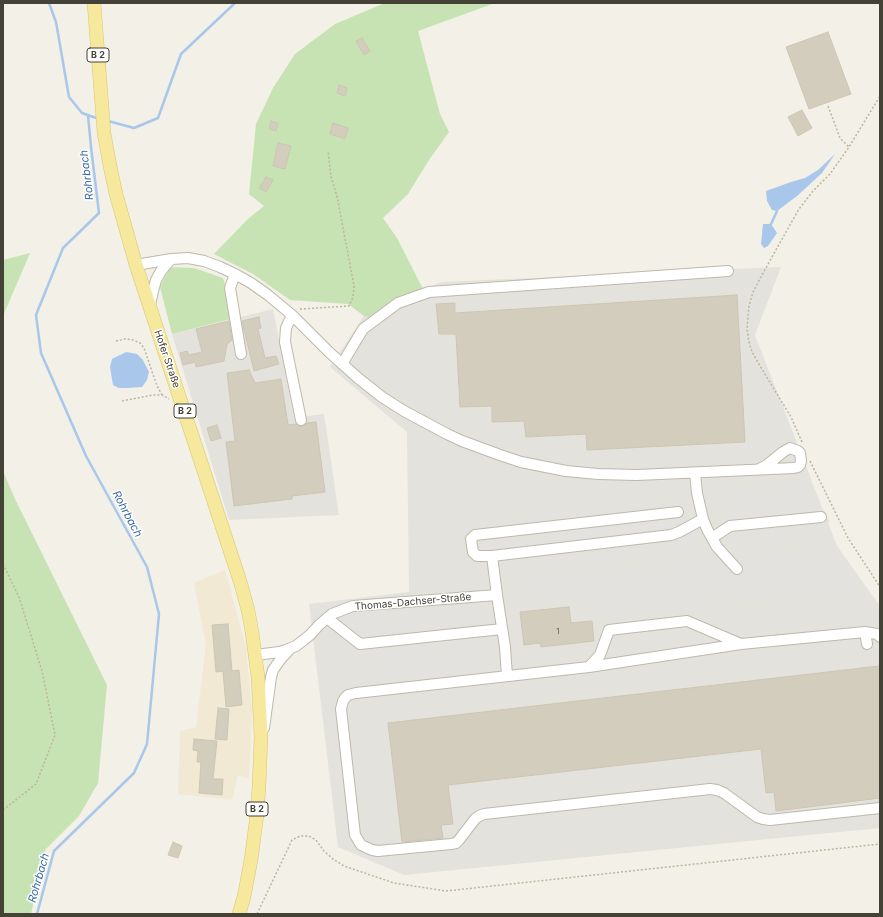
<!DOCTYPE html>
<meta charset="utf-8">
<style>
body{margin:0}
#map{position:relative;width:883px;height:917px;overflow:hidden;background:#f2f0e7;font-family:Inter,sans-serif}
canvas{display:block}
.frame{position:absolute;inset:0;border:4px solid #444137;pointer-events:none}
</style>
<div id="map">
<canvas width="883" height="917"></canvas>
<div class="frame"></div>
</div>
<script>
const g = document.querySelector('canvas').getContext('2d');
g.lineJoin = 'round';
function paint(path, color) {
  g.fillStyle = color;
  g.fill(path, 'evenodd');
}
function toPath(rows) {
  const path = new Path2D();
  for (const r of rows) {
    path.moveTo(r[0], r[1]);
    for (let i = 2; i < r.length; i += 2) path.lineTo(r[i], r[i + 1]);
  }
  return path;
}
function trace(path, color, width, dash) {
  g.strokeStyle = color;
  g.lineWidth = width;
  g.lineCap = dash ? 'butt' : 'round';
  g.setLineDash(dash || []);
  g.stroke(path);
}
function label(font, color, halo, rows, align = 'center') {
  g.font = font + ' Inter,sans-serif';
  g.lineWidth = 3;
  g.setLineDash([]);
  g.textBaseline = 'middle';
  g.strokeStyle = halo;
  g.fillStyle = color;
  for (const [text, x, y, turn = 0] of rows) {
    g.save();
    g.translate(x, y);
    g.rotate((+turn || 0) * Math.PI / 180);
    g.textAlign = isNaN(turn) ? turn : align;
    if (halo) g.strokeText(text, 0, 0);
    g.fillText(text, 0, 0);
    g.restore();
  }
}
const commercial = toPath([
 [225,570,246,647,252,711,249,779,238,775,232,800,178,794,180,731,196,727,206,645,194,583]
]);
const industrial = toPath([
 [781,267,755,335,837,546,880,606,880,828,404,875,338,847,309,604,409,592,407,432,330,367,364,316,373,318,423,289,442,282],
 [273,309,294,418,324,414,339,515,229,520,172,334]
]);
const green = toPath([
 [385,3,495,3,418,31,440,114,449,132,429,160,408,194,383,218,397,238,423,289,373,318,364,316,348,304,290,300,253,274,214,254,248,219,264,206,249,194,256,124,273,88,295,54,335,24],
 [30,253,3,316,3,260],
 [170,267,194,268,223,278,235,318,172,334,160,287],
 [3,471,15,499,107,685,98,783,79,816,45,850,31,914,3,914]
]);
const parking = toPath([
 [807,480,810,499,819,499,820,509,823,509,830,522,822,524,823,537,737,545,736,534,733,533,729,534,721,522,724,520,726,516,721,490],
 [685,498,690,526,693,551,494,576,464,561,458,523],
 [837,546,860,581,861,588,595,618,593,598,521,606,520,580],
 [454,599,478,607,484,670,381,680,378,652,362,654,327,626,348,611]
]);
const water = toPath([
 [835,154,822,173,797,196,777,211,772,210,767,201,766,191,791,182,805,178,818,170],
 [763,224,771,224,777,233,768,246,764,248,761,244],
 [126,352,137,354,143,360,149,372,147,380,142,387,127,388,119,388,113,385,110,367,112,359]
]);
const stream = toPath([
 [49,3,56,22,69,97,82,113,99,119],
 [108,121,134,128,158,118,181,54,235,3],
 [771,224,777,211],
 [37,914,54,851,134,773,147,744,159,614,147,567,86,456,41,353,36,315,63,248,99,213,91,147,88,115]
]);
const building = toPath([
 [828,32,851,94,809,109,786,47,828,32],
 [362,38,370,51,364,55,356,41,362,38],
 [339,85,347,88,345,96,337,93,339,85],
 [802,110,812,128,798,136,788,117,802,110],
 [271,121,278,123,276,131,269,129,271,121],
 [333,123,348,128,345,139,330,134,333,123],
 [278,143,291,146,285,169,273,166,278,143],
 [266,177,273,180,266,192,259,188,266,177],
 [737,295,745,442,587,450,586,434,526,437,524,421,492,422,492,406,460,407,456,334,439,334,436,304,455,303,455,313,737,295],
 [259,317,261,328,258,329,265,358,276,356,279,364,254,371,242,321,259,317],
 [229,321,232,340,227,344,224,361,196,367,195,362,183,365,180,353,187,351,189,355,202,352,196,329,229,321],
 [249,370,255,383,281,379,288,425,296,424,299,426,302,426,305,425,307,423,316,422,325,492,292,496,292,499,234,506,226,442,235,441,227,373,249,370],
 [217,425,221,438,211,441,207,428,217,425],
 [569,607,571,623,592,621,594,641,541,647,540,643,524,645,520,612,569,607],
 [228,624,232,671,239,670,242,705,226,707,223,671,216,672,212,625,228,624],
 [879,666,880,674,880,798,776,811,774,792,766,793,761,749,448,785,453,824,441,825,443,838,402,842,388,723,879,666],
 [218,708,229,709,227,740,215,739,218,708],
 [194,739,217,741,213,779,223,779,222,795,199,793,201,762,197,762,198,751,193,750,194,739],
 [173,842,182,846,178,858,168,855,173,842]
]);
const path = toPath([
 [828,106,840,138,849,147],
 [300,309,349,306,353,297,354,286,337,196,331,177,328,151],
 [116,341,125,339,133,340,140,343,144,348,157,386,162,395],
 [122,401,153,395,162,395,169,399],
 [802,442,791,417,760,366,752,352,749,342,747,330,748,316,749,306,753,292,761,277,791,223,799,209,813,191,830,174,849,147,880,96],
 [810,461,848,538,880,587],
 [3,564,19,597,42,671,55,735,36,784,3,810],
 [257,914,292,840,300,836,309,836,316,840,324,851,333,859,344,866,394,883,446,891,880,844]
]);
const minor = toPath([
 [136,265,171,259,188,258,204,261,220,267,235,274,251,283,268,295,292,315,329,352,358,378,382,397,404,411,447,434,462,441,500,455,521,462,566,471,598,474,637,475,794,468,798,467,800,465,801,461,800,453,798,451,790,448,783,452,767,465,759,469],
 [235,274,230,288,241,354],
 [150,305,153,291,156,280,161,271,171,259],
 [292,315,286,328,285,342,301,420],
 [342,364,363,329,398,303,429,292,728,271],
 [695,473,697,493,703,519,707,529,717,547,737,569],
 [712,538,730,526,821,517],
 [492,556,477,556,473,552,471,539,475,535,678,512],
 [497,595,492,556,671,535,679,532,703,519],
 [327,618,360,644,502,629],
 [865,632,867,644],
 [880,637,877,634,865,632,741,644,589,667,356,693,348,695,345,698,343,701,341,709,355,835,361,845,372,850,378,851,451,844,456,843,459,840,475,819,479,816,484,814,710,789,717,790,724,793,757,817,763,819,770,820,880,808],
 [256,655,279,652,286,650,296,646,310,635,319,625,332,614,345,609,353,606,497,595,505,647,507,676],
 [589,667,600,655,609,630,687,621,741,644],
 [264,728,271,677,273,670,280,660,290,649]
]);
const major = toPath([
 [94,3,104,133,110,166,116,194,136,265,240,581,248,610,252,632,258,677,261,737,259,786,257,815,251,860,244,897,239,914]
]);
const numberNames = [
 ["1",558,632]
];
const shields = [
 [98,55,22],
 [185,411,22],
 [257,809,22]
];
const shieldNames = [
 ["B 2",98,55],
 ["B 2",185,411],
 ["B 2",257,809]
];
const streetNames = [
 ["Hofer Straße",167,359,71],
 ["Thomas-Dachser-Straße",413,602,-5]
];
const waterNames = [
 ["Rohrbach",87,175,-97],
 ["Rohrbach",127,514,62],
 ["Rohrbach",39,878,-74]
];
paint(commercial, '#f2e9d4');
paint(industrial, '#e4e2dc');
paint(green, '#c7e3b3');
paint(parking, '#e3e2df');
paint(water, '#a8c7ea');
trace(stream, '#a8c7ea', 2.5);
paint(building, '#d3cdbd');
trace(building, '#cdc6b1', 1);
trace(minor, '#bdb9aa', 12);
trace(major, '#dac76d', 14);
trace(path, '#bdb69d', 1.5, [2, 2]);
trace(minor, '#fff', 10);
trace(major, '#f6e89c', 13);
label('8px', '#686458', null, numberNames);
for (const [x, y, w] of shields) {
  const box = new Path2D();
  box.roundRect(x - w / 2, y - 7, w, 14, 3);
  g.fillStyle = '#fff';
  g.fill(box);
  trace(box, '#444137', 1);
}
label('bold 9px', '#444137', null, shieldNames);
label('10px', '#444137', '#fff', streetNames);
label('italic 11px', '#386ba8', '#fff', waterNames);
</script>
